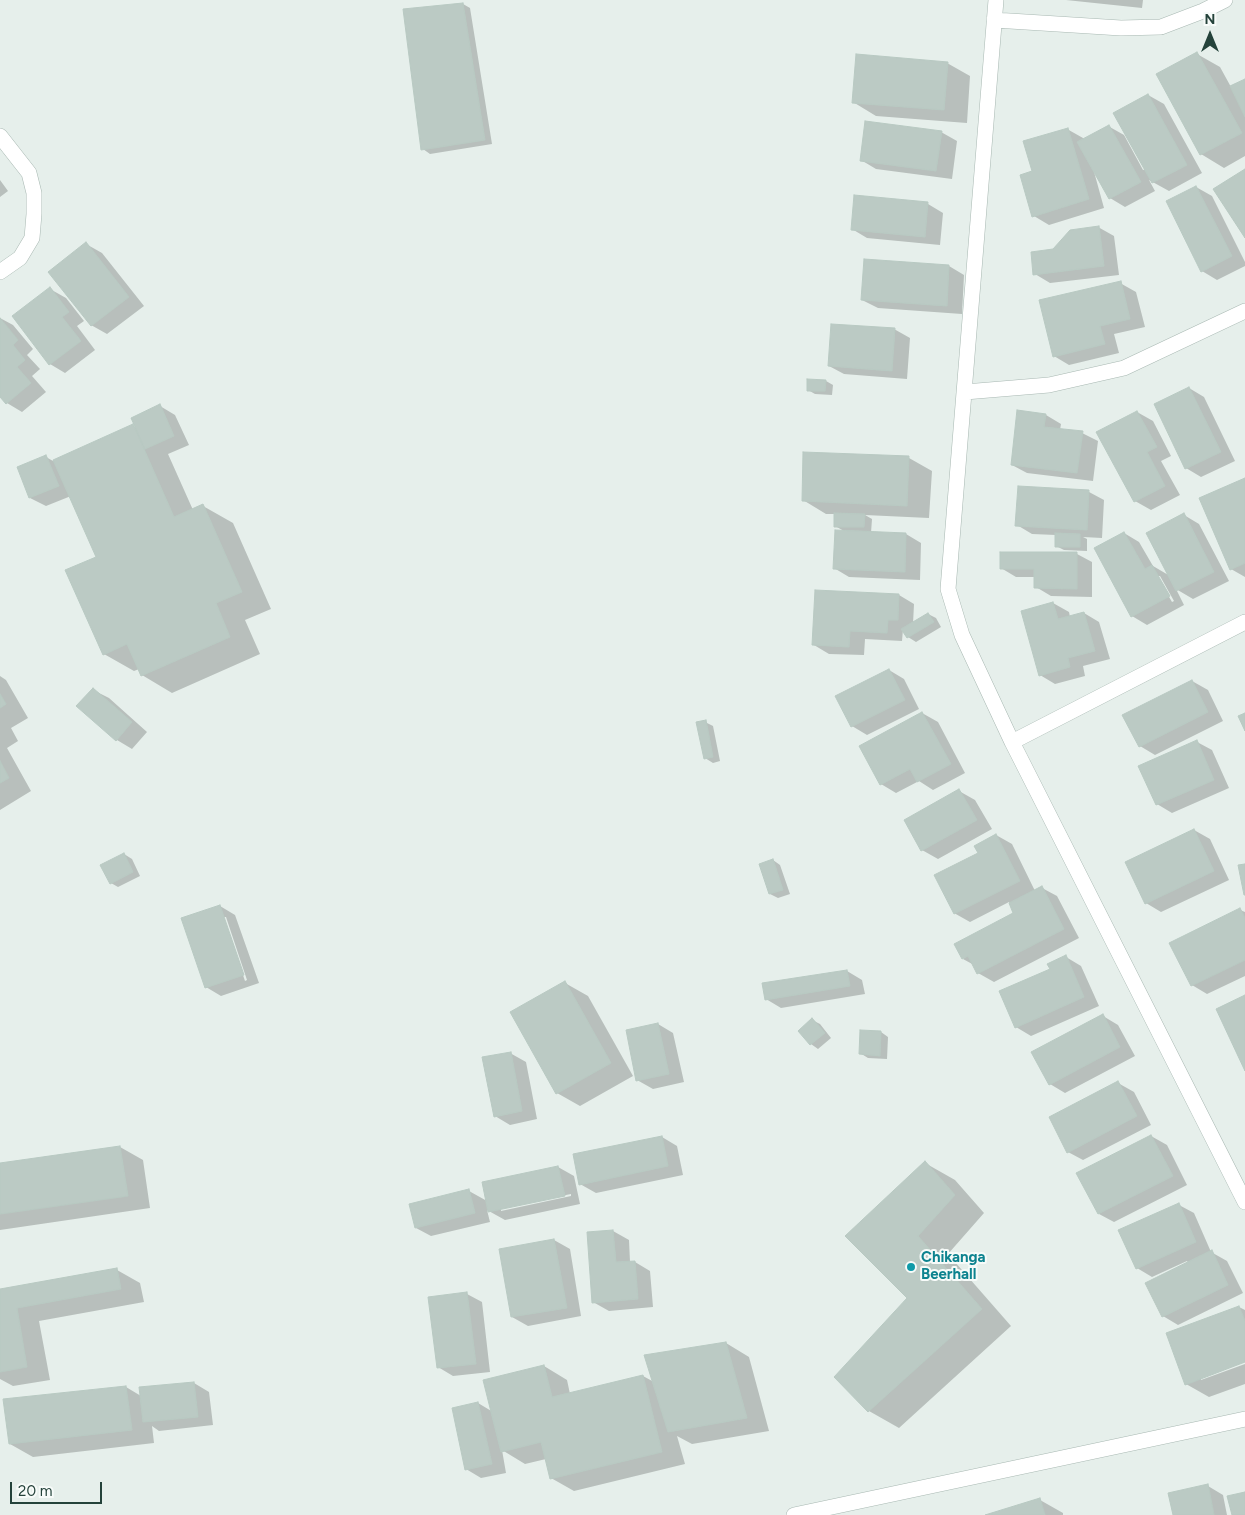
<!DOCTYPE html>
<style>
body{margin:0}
#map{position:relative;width:1245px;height:1515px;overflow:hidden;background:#e6efeb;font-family:Figtree,sans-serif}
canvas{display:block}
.north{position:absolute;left:1185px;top:10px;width:50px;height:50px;-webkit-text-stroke:4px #f7fbf9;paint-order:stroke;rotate:0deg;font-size:14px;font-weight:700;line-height:20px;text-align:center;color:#24423a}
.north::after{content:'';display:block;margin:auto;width:18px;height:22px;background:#24423a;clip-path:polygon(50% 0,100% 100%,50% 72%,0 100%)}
.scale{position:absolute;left:10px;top:1482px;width:92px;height:22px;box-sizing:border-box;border:2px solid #24423a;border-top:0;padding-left:6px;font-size:15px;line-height:18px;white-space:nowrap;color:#24423a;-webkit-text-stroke:4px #f7fbf9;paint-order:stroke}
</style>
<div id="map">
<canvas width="1245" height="1515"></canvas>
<div class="north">N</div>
<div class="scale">20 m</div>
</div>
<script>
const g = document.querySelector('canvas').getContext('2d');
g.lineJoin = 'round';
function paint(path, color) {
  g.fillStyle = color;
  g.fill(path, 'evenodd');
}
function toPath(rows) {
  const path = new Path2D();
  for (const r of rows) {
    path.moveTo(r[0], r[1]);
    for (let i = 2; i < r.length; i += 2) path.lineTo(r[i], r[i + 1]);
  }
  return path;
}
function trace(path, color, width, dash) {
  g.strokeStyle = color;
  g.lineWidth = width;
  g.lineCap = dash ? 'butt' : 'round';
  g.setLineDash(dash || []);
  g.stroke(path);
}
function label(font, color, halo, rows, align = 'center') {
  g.font = font + ' Figtree,sans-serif';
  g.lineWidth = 4;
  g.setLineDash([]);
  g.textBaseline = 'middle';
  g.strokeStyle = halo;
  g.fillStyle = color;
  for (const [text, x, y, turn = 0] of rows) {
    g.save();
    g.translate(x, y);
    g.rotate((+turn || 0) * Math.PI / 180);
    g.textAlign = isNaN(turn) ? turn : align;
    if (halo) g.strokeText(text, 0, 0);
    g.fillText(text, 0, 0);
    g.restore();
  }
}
const shadow = toPath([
 [1066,0,1143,0,1142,8],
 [463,4,470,8,492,144,430,154,423,149],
 [1197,54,1220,67,1231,87,1245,81,1245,156,1224,168,1201,154],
 [947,63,970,76,967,123,876,116,853,102],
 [1148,95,1164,104,1202,173,1169,191,1149,180,1155,191,1125,207,1110,198,1093,168,1104,208,1049,225,1034,216,1034,172,1067,129,1083,138,1083,140,1108,126,1124,135,1143,170,1146,169],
 [941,132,957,141,952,179,876,169,861,160],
 [0,180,8,191,0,197],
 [1196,187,1212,196,1245,262,1245,266,1217,280,1202,271],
 [928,204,943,213,940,245,867,238,852,229],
 [1098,227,1114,236,1119,275,1050,283,1035,274],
 [86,244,102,253,144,306,107,334,91,325],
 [949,266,964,275,962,314,878,308,862,300],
 [1120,283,1136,292,1145,327,1114,334,1119,353,1069,365,1054,356],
 [50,289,66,298,84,321,77,326,95,350,65,373,50,364],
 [0,318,13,325,33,349,27,355,40,369,32,376,46,392,22,412,7,403,0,395],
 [894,329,910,338,907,379,844,374,829,366],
 [826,381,833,385,832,395,815,394,808,390],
 [1189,388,1204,397,1235,461,1201,477,1186,468],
 [160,406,175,415,189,445,168,454,193,510,203,506,233,523,271,609,245,620,260,654,172,693,142,675,139,669,134,671,104,654,98,558,71,496,46,506,30,498,18,468,46,457,53,461,133,426,137,428],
 [1137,412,1153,421,1171,456,1161,461,1180,495,1151,510,1135,501],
 [1046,415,1061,424,1060,430,1082,433,1098,441,1093,481,1027,473,1012,465],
 [909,458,932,471,929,518,865,515,872,519,871,533,906,534,921,543,920,580,849,577,834,568,844,531,835,526,835,514,826,514,803,500],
 [1245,479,1245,577,1231,569],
 [1019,488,1089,492,1104,500,1102,538,1083,537,1087,539,1087,551,1064,550,1056,546,1056,535,1032,534,1017,525],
 [1184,515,1199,524,1229,581,1193,599,1176,589,1184,605,1147,625,1132,616,1124,533,1139,542,1153,566,1170,576],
 [1157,576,1160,576,1174,601,1172,602],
 [1077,554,1092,562,1092,597,1051,596,1036,587,1036,577,1016,577,1001,568],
 [899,595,914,604,913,624,928,614,936,618,941,627,916,642,908,637,903,629,902,641,865,639,864,655,829,654,814,645],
 [1053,603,1069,612,1070,617,1084,613,1099,622,1110,659,1083,666,1085,676,1055,684,1040,675],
 [889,670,904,679,919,709,867,735,852,726],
 [0,676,6,680,28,718,11,728,18,741,7,748,31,791,0,810],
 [1192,681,1208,690,1223,721,1155,755,1140,746],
 [93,690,109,698,147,732,132,749,117,740],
 [922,713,938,722,965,773,933,790,919,781,896,793,881,784],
 [705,722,713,726,720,761,713,763,705,758],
 [1197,742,1212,750,1229,788,1172,813,1157,804],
 [959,791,975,800,992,829,938,859,922,850],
 [1194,830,1210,839,1229,880,1161,912,1146,903],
 [996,835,1012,844,1035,891,1042,888,1057,896,1079,938,994,982,978,973,974,965,963,959,1015,913,1009,902,970,922,954,913,980,854],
 [124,854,132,859,140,876,118,887,111,883],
 [773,860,780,865,790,894,778,898,770,894],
 [220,906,235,915,259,983,221,996,206,987],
 [223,917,226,917,247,980,245,981],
 [1240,910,1245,912,1245,976,1207,994,1192,985],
 [1066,957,1081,966,1099,1006,1031,1036,1016,1027,1052,970],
 [847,971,862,980,865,994,781,1008,766,999],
 [565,983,588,996,633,1076,580,1106,557,1093],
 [1103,1016,1118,1025,1135,1056,1065,1093,1050,1084],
 [812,1020,820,1024,831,1038,818,1049,811,1044,799,1031],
 [658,1024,673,1033,684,1082,653,1089,637,1080],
 [862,1031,881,1032,888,1037,887,1059,868,1058,860,1053],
 [510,1053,526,1062,537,1119,510,1125,495,1116],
 [1118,1083,1134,1092,1151,1125,1083,1160,1068,1152],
 [1151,1136,1167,1145,1187,1185,1114,1222,1099,1214],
 [662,1137,677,1146,683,1175,596,1193,580,1184],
 [120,1147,143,1160,150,1208,0,1230,0,1165],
 [925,1163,955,1180,984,1213,948,1254,1011,1326,899,1428,869,1411,908,1298],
 [558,1167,574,1176,580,1204,505,1220,487,1210,490,1222,431,1236,416,1228,469,1191,487,1201],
 [571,1194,571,1196,501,1211,501,1208],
 [1179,1205,1194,1213,1211,1252,1227,1261,1243,1293,1178,1325,1163,1316,1188,1263,1187,1261,1152,1277,1137,1268],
 [613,1231,629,1240,630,1262,635,1262,650,1271,653,1307,609,1311,593,1302,588,1233],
 [554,1240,570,1249,581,1316,528,1326,512,1317],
 [117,1270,140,1283,144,1302,39,1321,50,1380,13,1386,0,1379,0,1290],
 [467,1294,482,1302,490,1372,453,1376,438,1367],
 [1239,1307,1245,1310,1245,1361,1201,1378,1201,1380,1245,1364,1245,1384,1209,1397,1186,1384],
 [726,1343,749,1357,769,1431,692,1444,677,1436,685,1464,574,1491,551,1478,546,1459,525,1464,502,1450,506,1473,481,1478,466,1469,478,1403,493,1412,544,1366,567,1380,570,1394,643,1376,654,1382],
 [194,1383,209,1392,213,1425,159,1431,152,1426,154,1443,33,1457,10,1444,126,1387,141,1396],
 [1208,1486,1223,1495,1227,1515,1174,1515],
 [1040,1500,1063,1513,1063,1515,989,1515]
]);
const building = toPath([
 [463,3,485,140,421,150,403,9,463,3],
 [1197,52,1242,133,1200,155,1156,74,1197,52],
 [856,54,948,62,944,110,852,103,856,54],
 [1245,79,1245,117,1230,86,1245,79],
 [1148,94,1187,165,1152,183,1113,113,1148,94],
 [865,121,942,131,936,171,860,161,865,121],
 [1109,125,1141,182,1109,199,1077,142,1109,125],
 [1068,128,1089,199,1032,217,1020,175,1032,171,1023,141,1068,128],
 [1245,169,1245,238,1213,189,1245,169],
 [1196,186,1232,256,1201,272,1166,201,1196,186],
 [854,195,928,202,925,237,851,230,854,195],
 [1099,226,1104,266,1033,275,1031,252,1053,249,1070,230,1099,226],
 [86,242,129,297,91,326,48,272,86,242],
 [864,259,949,265,947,306,861,300,864,259],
 [1121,281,1130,319,1100,326,1105,344,1053,357,1039,300,1121,281],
 [50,287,69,312,62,317,81,341,49,365,12,316,50,287],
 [0,318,18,340,13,345,25,360,17,367,31,383,6,404,0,397,0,318],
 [831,324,895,328,892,371,828,366,831,324],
 [807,379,826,380,825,391,807,391,807,379],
 [1189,387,1221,452,1185,469,1154,404,1189,387],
 [160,404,174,436,145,449,131,418,160,404],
 [1017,410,1046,414,1044,427,1083,431,1077,473,1011,465,1017,410],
 [1137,411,1157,447,1147,452,1165,486,1134,502,1096,432,1137,411],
 [133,424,174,517,203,504,242,592,216,603,230,637,141,676,127,644,103,655,65,570,96,557,53,460,133,424],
 [803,452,909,456,907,506,802,501,803,452],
 [46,455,59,486,29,498,17,467,46,455],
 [1245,478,1245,563,1230,570,1199,498,1245,478],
 [1018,486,1089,490,1087,530,1015,526,1018,486],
 [834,513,865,514,864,527,834,527,834,513],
 [1184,513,1214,572,1176,591,1146,533,1184,513],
 [835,530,906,533,905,572,833,569,835,530],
 [1124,532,1145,569,1152,565,1170,596,1131,617,1094,548,1124,532],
 [1055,533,1080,534,1080,547,1055,547,1055,533],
 [1000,552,1077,552,1077,589,1034,588,1034,569,1000,569,1000,552],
 [815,590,899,594,898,620,888,620,887,633,850,631,849,647,812,645,815,590],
 [1053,602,1058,619,1084,612,1095,651,1068,658,1070,667,1039,676,1021,611,1053,602],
 [928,613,934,622,907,638,901,629,928,613],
 [889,669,905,700,851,727,835,696,889,669],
 [1192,680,1208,712,1139,747,1122,715,1192,680],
 [93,688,132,722,116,741,76,706,93,688],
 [0,694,6,704,0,708,0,694],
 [922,712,951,764,917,782,910,769,880,785,859,746,922,712],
 [1245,713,1245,731,1238,716,1245,713],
 [706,720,713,757,704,759,696,722,706,720],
 [1197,740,1214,780,1156,805,1138,766,1197,740],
 [0,761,9,778,0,783,0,761],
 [959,789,977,820,921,851,904,820,959,789],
 [1194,829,1214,871,1145,904,1125,862,1194,829],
 [996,834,1020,881,954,914,934,875,978,853,974,846,996,834],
 [124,853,133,872,110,884,100,865,124,853],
 [773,859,783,890,769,894,759,864,773,859],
 [1245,864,1245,895,1244,895,1238,865,1245,864],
 [1042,886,1064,929,977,974,968,956,962,959,954,944,1013,913,1009,903,1042,886],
 [220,905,244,975,205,988,181,918,220,905],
 [1240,908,1245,918,1245,960,1191,986,1169,943,1240,908],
 [1066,955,1084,997,1015,1028,999,991,1050,969,1047,964,1066,955],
 [847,970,850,986,765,1000,762,983,847,970],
 [565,981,611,1063,556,1094,510,1012,565,981],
 [1245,995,1245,1071,1216,1009,1245,995],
 [1103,1014,1120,1047,1049,1085,1031,1052,1103,1014],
 [812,1018,825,1033,810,1045,798,1031,812,1018],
 [658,1023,669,1074,636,1081,626,1030,658,1023],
 [860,1030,881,1031,880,1056,859,1054,860,1030],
 [511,1052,522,1111,494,1117,482,1057,511,1052],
 [1118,1081,1137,1116,1067,1153,1049,1117,1118,1081],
 [1151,1135,1173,1176,1098,1214,1076,1173,1151,1135],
 [662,1136,668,1166,579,1185,573,1154,662,1136],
 [120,1146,128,1196,0,1214,0,1163,120,1146],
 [925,1161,955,1195,918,1236,982,1309,868,1412,834,1377,907,1298,845,1236,925,1161],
 [558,1166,565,1196,488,1212,482,1182,558,1166],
 [469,1189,475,1213,415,1228,409,1204,469,1189],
 [1179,1203,1196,1242,1136,1269,1118,1230,1179,1203],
 [613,1230,616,1262,635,1261,638,1299,592,1303,587,1232,613,1230],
 [554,1239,567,1308,511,1317,499,1249,554,1239],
 [1212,1250,1228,1285,1162,1317,1145,1283,1212,1250],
 [117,1268,121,1289,17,1308,27,1367,0,1372,0,1289,117,1268],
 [467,1292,476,1364,437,1368,428,1297,467,1292],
 [1239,1306,1245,1321,1245,1362,1185,1385,1166,1333,1239,1306],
 [726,1342,747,1418,668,1432,644,1355,726,1342],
 [544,1365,552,1397,643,1375,662,1452,550,1479,541,1442,501,1452,483,1380,544,1365],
 [194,1382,198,1417,143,1422,139,1387,194,1382],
 [126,1386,132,1430,9,1444,3,1399,126,1386],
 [478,1402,492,1464,465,1470,452,1408,478,1402],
 [1208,1484,1214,1515,1173,1515,1168,1493,1208,1484],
 [1245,1492,1245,1515,1232,1515,1227,1496,1245,1492],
 [1040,1498,1045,1515,985,1515,1040,1498]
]);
const minor = toPath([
 [996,0,948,589,962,635,1012,742,1245,1202],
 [994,20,1121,28,1161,27,1203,11,1225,0],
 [0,136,29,173,34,193,34,214,32,238,20,258,0,272],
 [965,392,1049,385,1124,368,1245,311],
 [1012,742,1245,622],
 [794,1515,1245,1419]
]);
const markers = [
 [911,1267,5,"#0f9aa8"]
];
const cultureNames = [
 ["Chikanga",921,1258],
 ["Beerhall",921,1275]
];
paint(shadow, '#0003');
paint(building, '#bbcac4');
trace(building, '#b8c9c2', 1);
trace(minor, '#a8b8b2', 16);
trace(minor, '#fff', 15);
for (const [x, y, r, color] of markers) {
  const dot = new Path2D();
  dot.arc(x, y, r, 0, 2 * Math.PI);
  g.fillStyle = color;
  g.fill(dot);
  trace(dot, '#f7fbf9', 2);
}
label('bold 15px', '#0d838f', '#f7fbf9', cultureNames, 'left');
</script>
